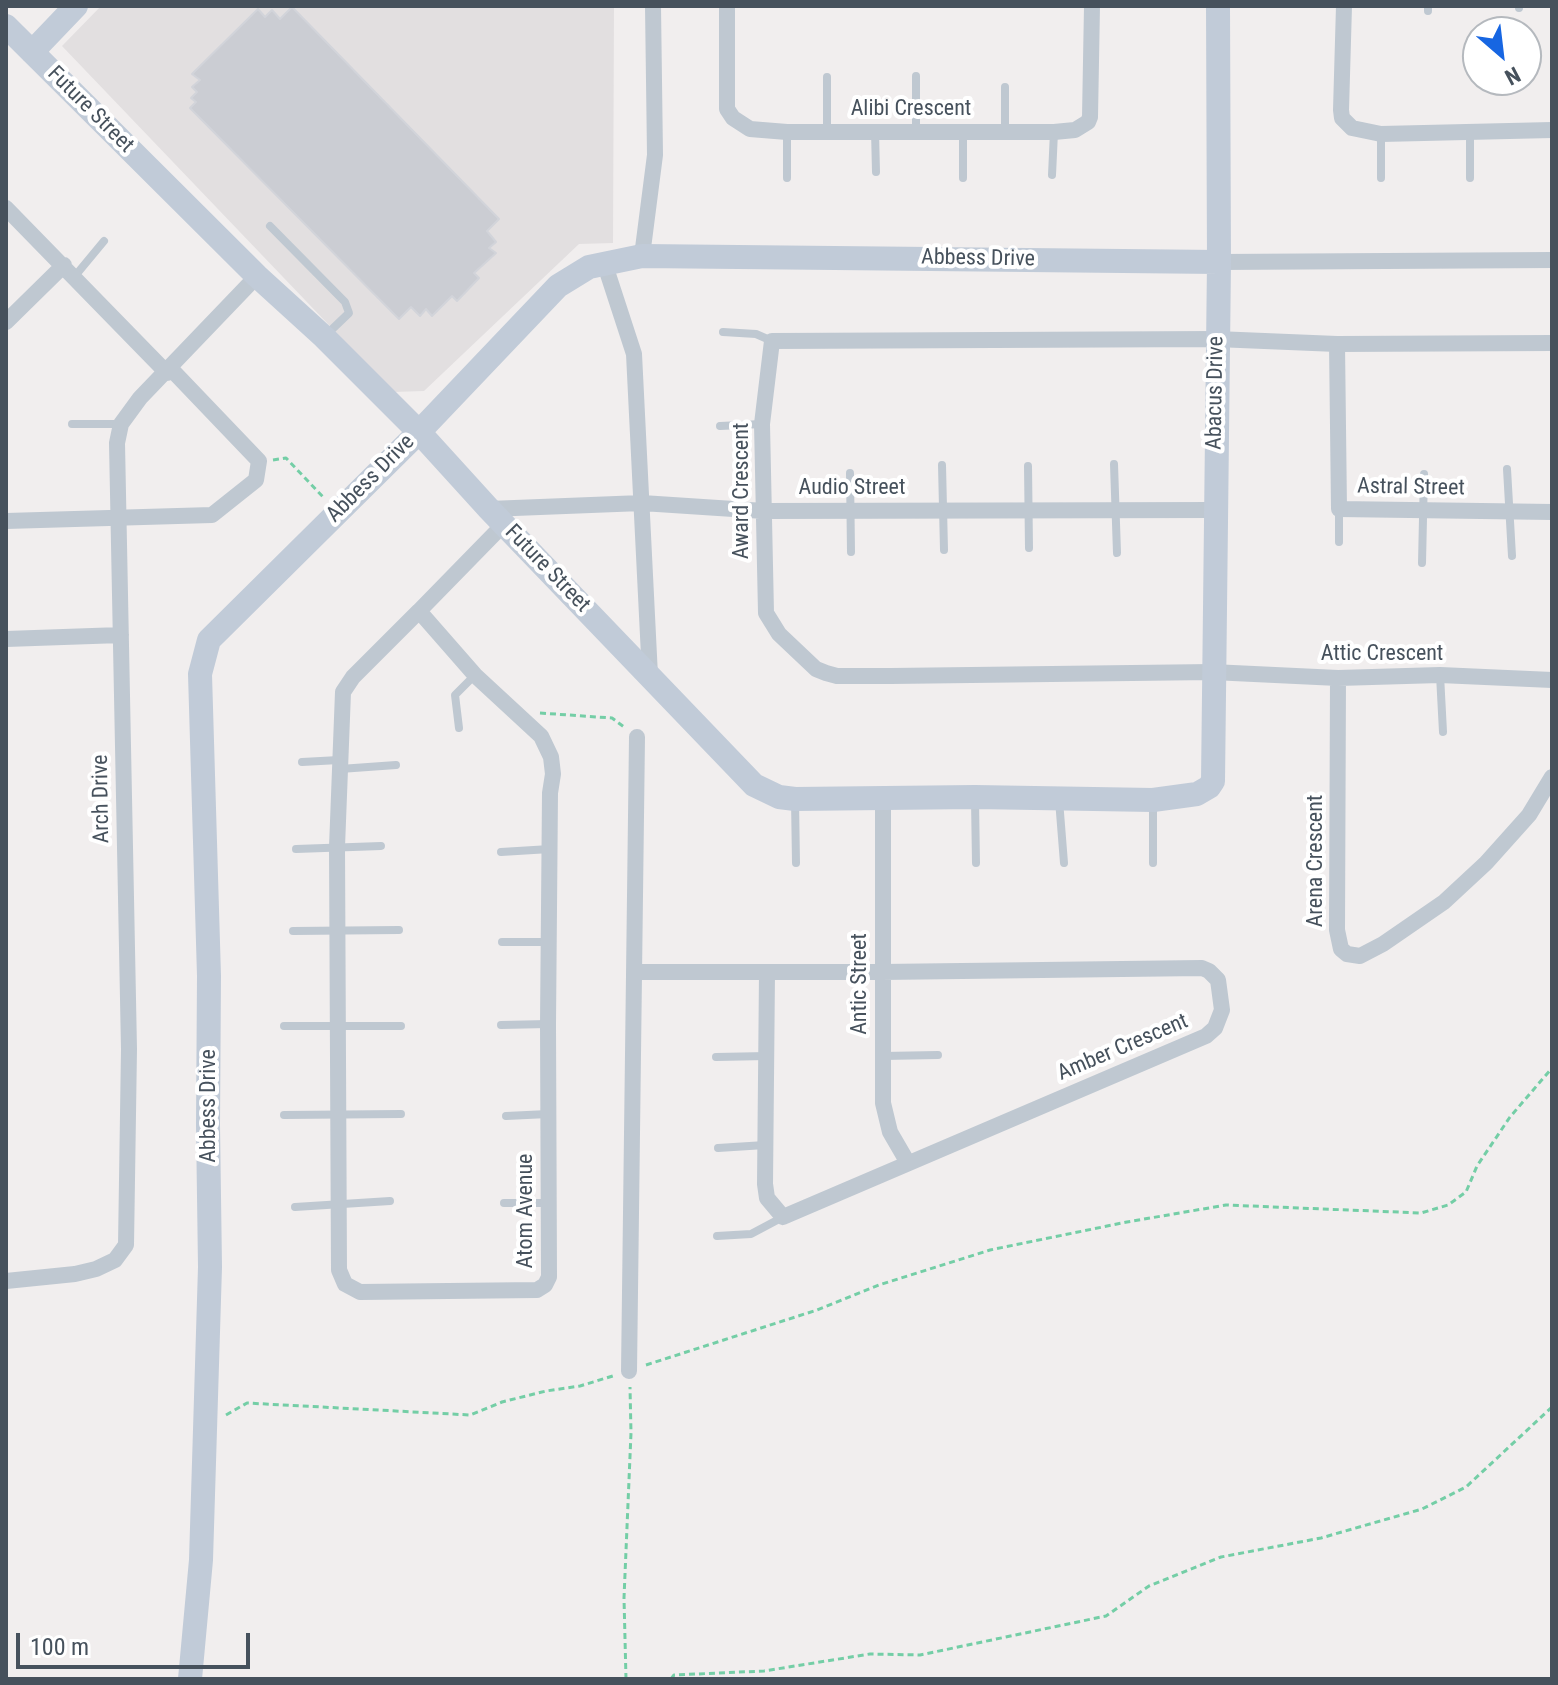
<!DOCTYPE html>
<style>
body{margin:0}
#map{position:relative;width:1558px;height:1685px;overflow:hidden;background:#f1eeee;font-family:"Roboto Condensed",sans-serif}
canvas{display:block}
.frame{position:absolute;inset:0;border:8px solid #46515c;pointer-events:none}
.north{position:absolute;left:1462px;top:16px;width:80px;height:80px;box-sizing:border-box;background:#fff;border:2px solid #b5b9be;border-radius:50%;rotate:152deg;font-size:22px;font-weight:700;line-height:32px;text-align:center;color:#46515c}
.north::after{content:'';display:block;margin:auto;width:28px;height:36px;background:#1766e2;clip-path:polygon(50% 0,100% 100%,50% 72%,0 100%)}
.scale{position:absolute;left:16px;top:1633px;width:234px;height:36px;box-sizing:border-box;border:4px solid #46515c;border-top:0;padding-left:10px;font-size:24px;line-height:28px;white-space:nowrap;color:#46515c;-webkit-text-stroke:6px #fff;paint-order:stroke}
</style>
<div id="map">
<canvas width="1558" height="1685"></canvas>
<div class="frame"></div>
<div class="north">N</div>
<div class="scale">100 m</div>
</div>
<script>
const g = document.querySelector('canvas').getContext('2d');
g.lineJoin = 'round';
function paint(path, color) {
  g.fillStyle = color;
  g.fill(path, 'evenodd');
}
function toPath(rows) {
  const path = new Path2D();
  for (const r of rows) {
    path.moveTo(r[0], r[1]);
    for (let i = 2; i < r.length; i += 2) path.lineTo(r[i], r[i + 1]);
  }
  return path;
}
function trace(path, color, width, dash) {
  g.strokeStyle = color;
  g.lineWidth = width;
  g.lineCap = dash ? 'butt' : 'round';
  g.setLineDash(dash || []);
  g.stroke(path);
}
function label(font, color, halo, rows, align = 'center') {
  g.font = font + ' "Roboto Condensed",sans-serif';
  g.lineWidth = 8;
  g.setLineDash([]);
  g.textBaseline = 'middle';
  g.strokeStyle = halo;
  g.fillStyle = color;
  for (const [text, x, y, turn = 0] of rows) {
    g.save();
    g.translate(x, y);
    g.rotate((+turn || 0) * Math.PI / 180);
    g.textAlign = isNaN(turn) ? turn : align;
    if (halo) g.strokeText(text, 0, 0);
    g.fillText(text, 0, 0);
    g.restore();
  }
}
const education = toPath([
 [101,6,614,6,613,243,579,244,424,391,393,392,62,46]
]);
const building = toPath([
 [292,7,499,219,487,231,496,242,489,248,496,253,474,273,479,278,457,301,452,296,432,316,426,309,420,316,411,307,399,319,190,108,196,102,191,98,197,92,192,87,200,80,192,74,258,9,265,17,272,10,280,19,292,7]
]);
const path = toPath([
 [273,460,286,458,324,498],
 [540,713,612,718,624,727],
 [646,1365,817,1310,879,1285,990,1250,1127,1222,1226,1205,1421,1213,1448,1205,1466,1192,1477,1166,1510,1117,1552,1068],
 [226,1415,247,1403,470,1415,502,1402,546,1391,580,1386,616,1375],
 [626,1679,624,1598,631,1433,630,1387],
 [671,1679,674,1675,764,1671,870,1654,920,1655,1106,1616,1149,1586,1221,1557,1321,1538,1422,1509,1466,1487,1552,1407]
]);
const lane = toPath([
 [1428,6,1428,11],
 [1519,6,1519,8],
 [827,77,827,131],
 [875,131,876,172],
 [916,131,916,76],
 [963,131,963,178],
 [1005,132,1005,87],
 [1470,132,1470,178],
 [1052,175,1054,132],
 [787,178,787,132],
 [1381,178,1381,135],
 [270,226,345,302,349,313,325,336],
 [75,276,104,241],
 [723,332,756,334,772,341],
 [72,424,120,424],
 [720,426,762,424],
 [1114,464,1117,553],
 [942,465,944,550],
 [1028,466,1029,548],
 [1507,469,1512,556],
 [850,473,851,552],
 [1339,510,1339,542],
 [1422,563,1424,474],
 [1440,675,1443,732],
 [459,728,455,695,475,675],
 [302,762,339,760],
 [340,769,396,765],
 [795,800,796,863],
 [975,800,976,863],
 [1059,800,1064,863],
 [296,849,381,846],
 [501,852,550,849],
 [1153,863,1153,804],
 [293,931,399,930],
 [502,942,549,942],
 [501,1025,548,1024],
 [284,1026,401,1026],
 [883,1056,938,1055],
 [716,1057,767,1056],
 [284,1115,401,1114],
 [506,1116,548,1114],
 [718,1148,765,1145],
 [504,1203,549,1203],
 [295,1207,390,1201],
 [717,1236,751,1234,783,1217]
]);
const street = toPath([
 [727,6,727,109,733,118,750,129,787,132,1054,132,1075,130,1088,122,1090,117,1092,6],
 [1344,6,1341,110,1342,118,1352,128,1381,134,1552,130],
 [6,208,167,373],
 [642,256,655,155,653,6],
 [604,262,634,354,650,676],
 [1219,262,1552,260],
 [6,322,64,265],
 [1552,343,1337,344,1216,339,772,341,762,424,766,613,779,634,816,669,826,673,837,676,891,676,1212,672,1338,678,1440,675,1552,680],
 [1337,344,1339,509,1552,512],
 [489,509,642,503,764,511,1214,510],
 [6,521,212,515,256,480,259,461,171,369],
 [419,611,475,675,541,736,551,757,553,774,550,793,548,1024,549,1277,545,1285,537,1290,360,1292,345,1284,339,1270,337,847,343,692,353,677,419,611],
 [419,611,504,524],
 [6,639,121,635],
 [1338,678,1337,930,1341,949,1347,954,1360,956,1383,944,1444,902,1486,863,1529,815,1552,777],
 [883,798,883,1103,890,1132,908,1163],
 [634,972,882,972,1202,968,1209,971,1218,980,1222,1010,1215,1028,1206,1036,783,1217,767,1198,765,1184,767,973],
 [6,1281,75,1274,96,1269,115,1260,126,1245,129,1049,117,443,121,424,140,398,257,276],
 [629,1371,637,737]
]);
const secondary = toPath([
 [6,26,257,276,324,337,419,432,489,509,754,785,779,797,795,799,975,797,1153,800,1197,794,1209,787,1213,781,1219,262,1218,6],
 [32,52,76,6],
 [190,1679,201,1560,210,1267,208,1125,209,976,200,674,209,640,419,432,558,286,589,267,642,256,1219,262]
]);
const streetNames = [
 ["Alibi Crescent",911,109],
 ["Future Street",90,110,45],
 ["Abbess Drive",978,259,1],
 ["Abacus Drive",1216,393,-89],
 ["Abbess Drive",371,479,-45],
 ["Audio Street",852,488],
 ["Astral Street",1411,488,1],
 ["Award Crescent",742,491,-90],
 ["Future Street",547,569,46],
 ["Attic Crescent",1382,654],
 ["Arch Drive",102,799,-91],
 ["Arena Crescent",1316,861,-90],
 ["Antic Street",860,984,-90],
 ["Amber Crescent",1123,1048,-23],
 ["Abbess Drive",209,1106,-90],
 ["Atom Avenue",526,1211,-90]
];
paint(education, '#e2dfe0');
paint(building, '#cbcdd3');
trace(building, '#d2d4da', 2);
trace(path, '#74cea6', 3, [6, 4]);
trace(lane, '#bfc8d1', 8);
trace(street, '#bfc8d1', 16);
trace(secondary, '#c1cbd8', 24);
label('22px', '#46515c', '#fff', streetNames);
</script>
